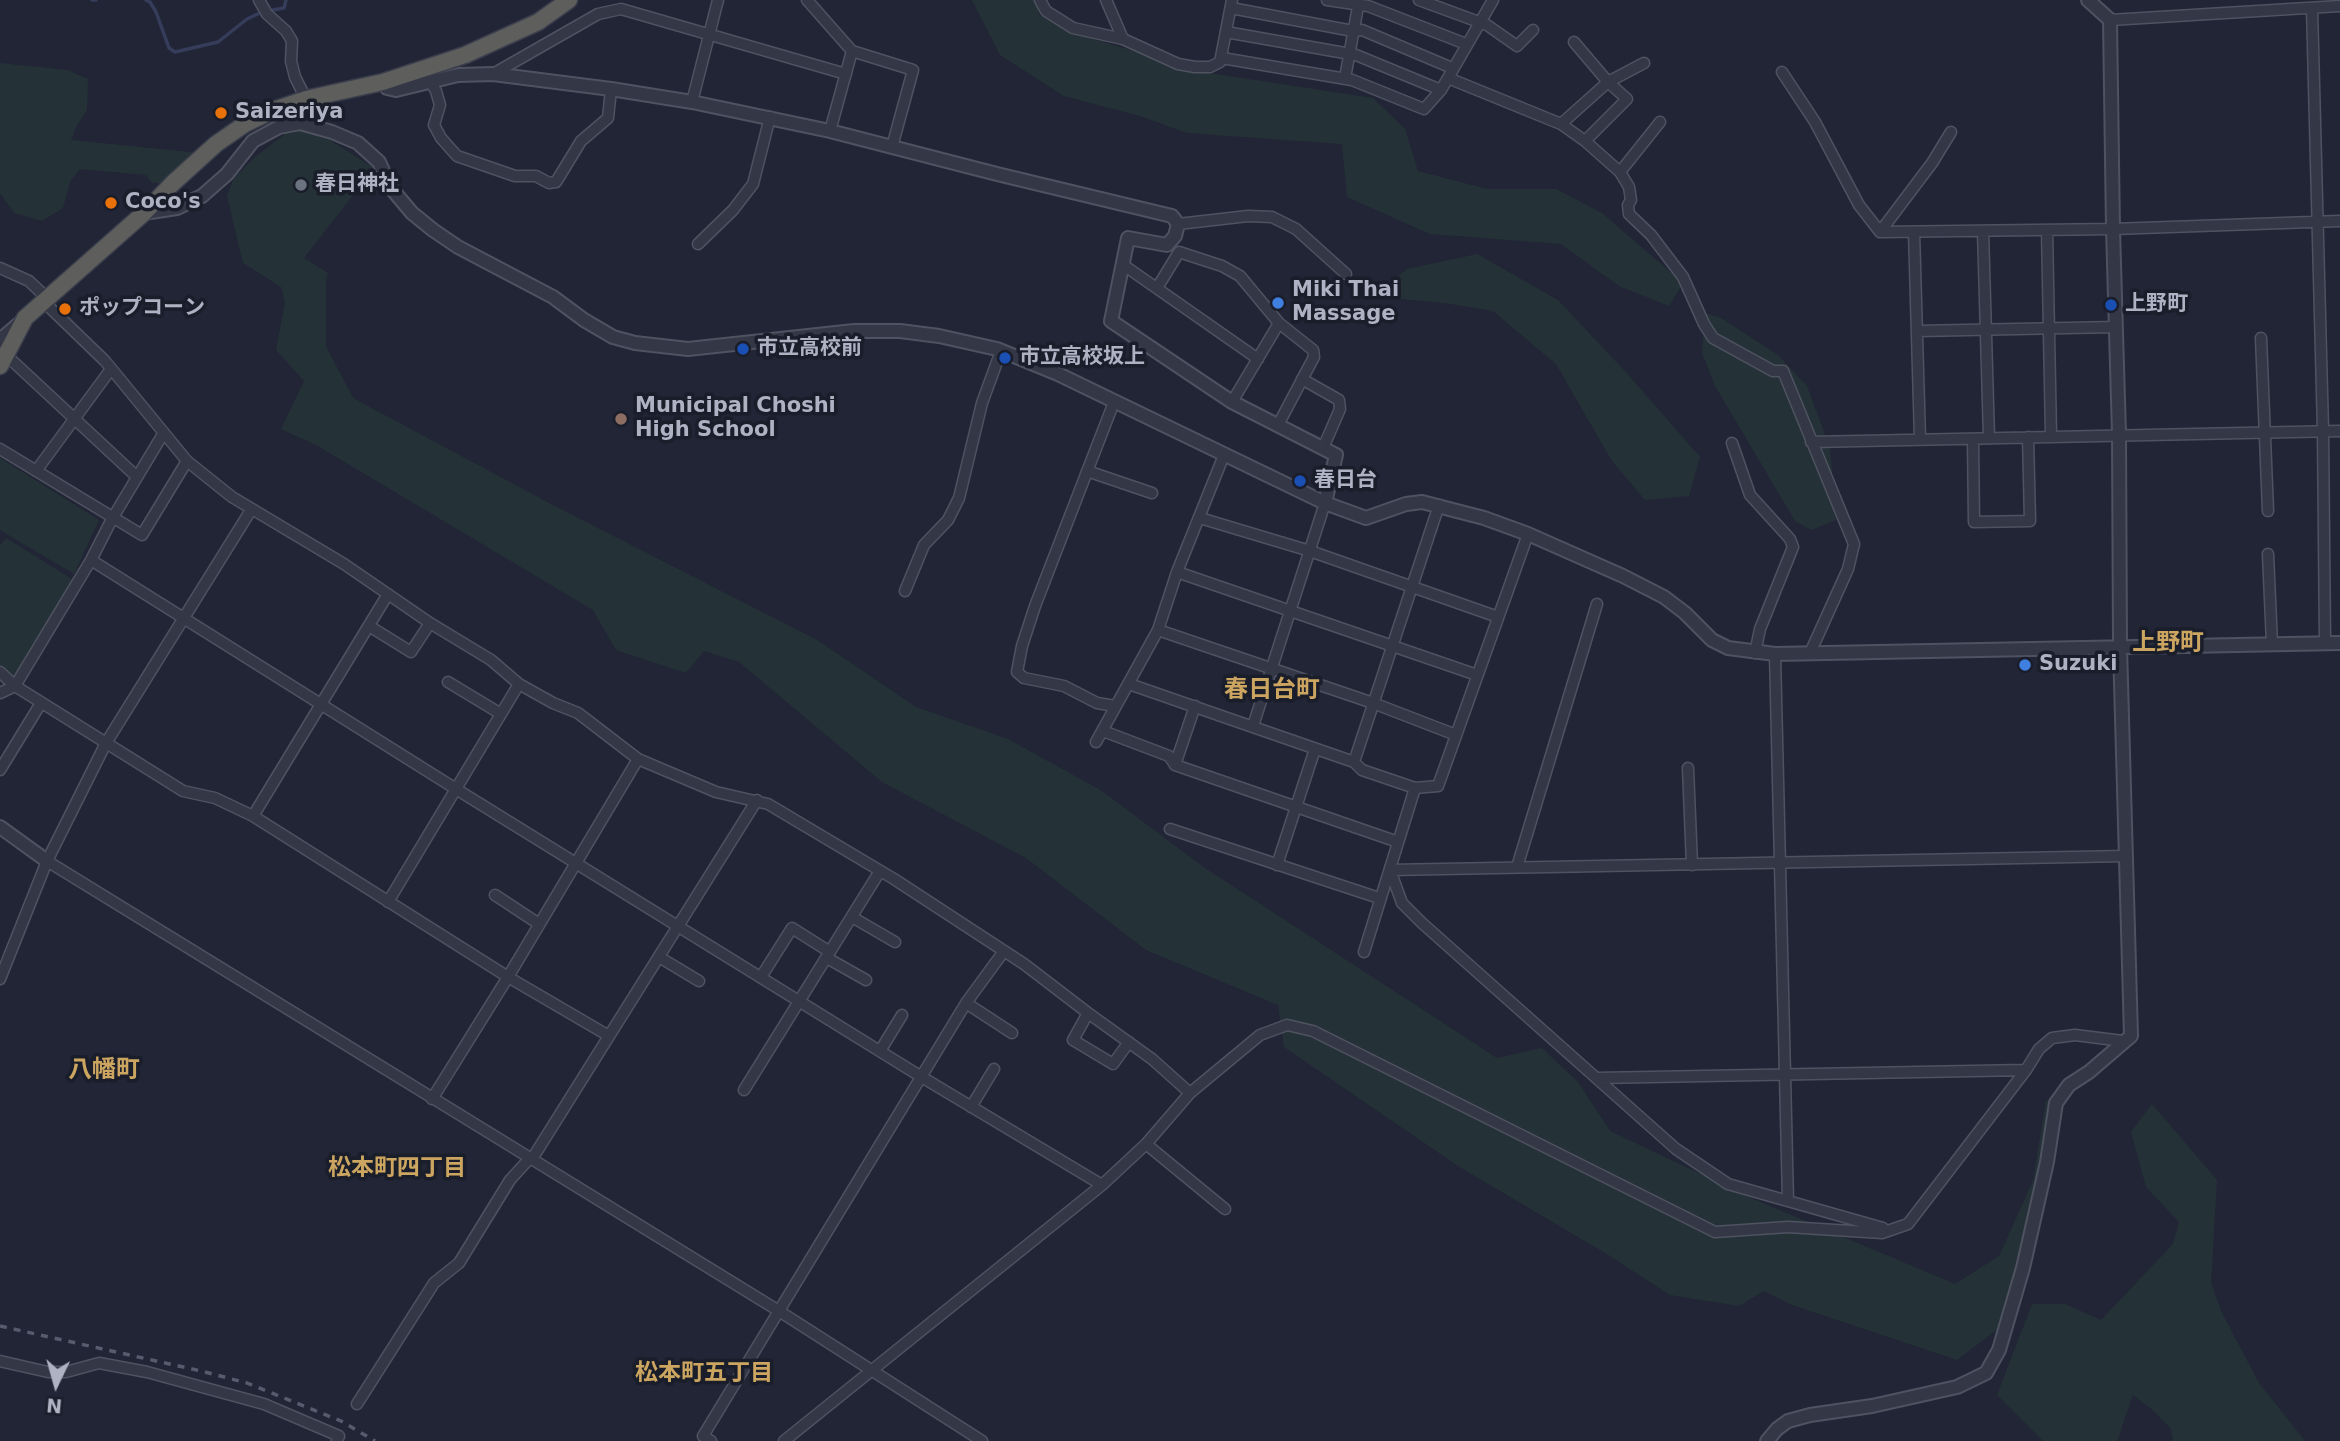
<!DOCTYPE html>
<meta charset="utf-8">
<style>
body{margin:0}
#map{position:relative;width:2340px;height:1441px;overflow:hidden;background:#212535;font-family:"DejaVu Sans",sans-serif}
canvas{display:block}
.north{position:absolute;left:21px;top:1350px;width:70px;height:70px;-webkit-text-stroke:5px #1a1d2a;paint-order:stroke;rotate:185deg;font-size:19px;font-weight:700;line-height:28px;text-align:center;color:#aeb2c3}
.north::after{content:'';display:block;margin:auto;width:24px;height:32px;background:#aeb2c3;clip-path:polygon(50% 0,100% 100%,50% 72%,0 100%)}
</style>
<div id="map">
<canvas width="2340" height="1441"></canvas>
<div class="north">N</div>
</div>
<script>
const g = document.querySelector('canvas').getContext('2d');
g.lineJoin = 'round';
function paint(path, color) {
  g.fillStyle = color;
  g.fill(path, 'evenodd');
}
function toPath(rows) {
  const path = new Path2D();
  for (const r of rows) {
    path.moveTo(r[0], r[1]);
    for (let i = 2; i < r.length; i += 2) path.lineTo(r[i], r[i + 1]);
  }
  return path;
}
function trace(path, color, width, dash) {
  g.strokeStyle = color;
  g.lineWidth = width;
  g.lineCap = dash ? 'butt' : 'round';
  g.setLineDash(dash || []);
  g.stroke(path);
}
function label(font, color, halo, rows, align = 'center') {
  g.font = font + ' "DejaVu Sans","Noto Sans JP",sans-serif';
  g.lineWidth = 7;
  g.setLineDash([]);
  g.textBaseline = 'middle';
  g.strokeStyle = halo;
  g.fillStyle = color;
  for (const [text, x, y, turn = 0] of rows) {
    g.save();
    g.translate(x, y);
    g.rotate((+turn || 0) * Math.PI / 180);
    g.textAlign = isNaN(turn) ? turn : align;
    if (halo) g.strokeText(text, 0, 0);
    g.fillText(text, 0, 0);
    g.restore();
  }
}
const green = toPath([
 [972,0,1035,0,1040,16,1090,38,1203,72,1373,98,1405,129,1418,171,1487,189,1556,189,1602,213,1683,283,1669,306,1619,286,1561,244,1430,234,1347,197,1342,144,1187,133,1140,116,1064,96,1000,55],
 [0,63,67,70,88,79,87,110,76,127,71,140,200,153,164,183,152,183,146,175,80,169,70,182,63,208,42,221,14,213,0,193],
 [293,128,331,141,374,168,304,258,328,273,326,281,326,346,353,398,549,503,817,640,916,707,1008,739,1102,791,1205,868,1497,1058,1542,1048,1578,1082,1610,1131,1758,1201,1955,1284,1999,1256,2033,1181,2046,1100,2056,1103,2007,1322,1957,1360,1792,1305,1764,1291,1739,1306,1670,1295,1610,1256,1458,1166,1284,1047,1278,1005,1146,950,1026,858,882,782,739,662,704,651,686,673,616,650,593,610,316,445,281,429,304,381,276,350,285,302,281,287,243,263,227,196,234,178,256,156],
 [1477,254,1558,300,1624,370,1700,457,1689,496,1645,500,1612,461,1556,364,1493,311,1445,303,1401,299,1391,282,1407,269],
 [1705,313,1721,318,1778,355,1807,386,1830,448,1836,520,1811,530,1795,521,1715,386,1702,353],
 [0,458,99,520,74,574,0,530],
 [6,538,72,579,18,675,10,676,0,667,0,545],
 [2152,1104,2217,1180,2211,1283,2222,1313,2259,1383,2305,1441,2173,1441,2171,1429,2155,1412,2133,1395,2117,1441,2043,1441,1997,1395,2032,1304,2065,1304,2101,1320,2173,1244,2179,1222,2146,1187,2131,1132]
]);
const stream = toPath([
 [92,0,96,0],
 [146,0,150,2,156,12,169,48,175,52,218,42,247,19,262,12,284,8,286,0]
]);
const minor = toPath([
 [259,0,267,14,286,31,292,41,291,61,295,77,306,99],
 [807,0,852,51,913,70,892,147],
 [1040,0,1046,11,1073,28,1123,39,1178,64,1195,67,1210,67,1220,62,1232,0],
 [1106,0,1123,39],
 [1327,0,1368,6,1466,44],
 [1419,0,1487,25,1517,46,1533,30],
 [1231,8,1353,31,1362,30,1452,68],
 [2312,8,2323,431,2325,643],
 [2110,20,2340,6],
 [1226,32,1356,55,1441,90],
 [1574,42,1608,82,1627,99,1585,141],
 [1222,58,1352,80,1424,109,1441,90,1493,0],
 [1782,72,1815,122,1859,205,1880,232],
 [493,74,598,14,621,9,846,74],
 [1345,78,1359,1],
 [1448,78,1561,124,1585,141,1620,172,1629,187,1631,200,1628,205,1629,214,1651,235,1683,277,1704,324,1713,338,1773,371,1783,371,1854,544,1848,569,1810,653],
 [430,81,436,91,440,105,434,125,441,138,457,156,515,176,536,176,549,183,556,182,581,141,608,118,611,89],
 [692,102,718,0],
 [1561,124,1608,82,1644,63],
 [830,131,852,51],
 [1620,172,1660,122],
 [1178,224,1248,216,1272,217,1296,229,1346,274],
 [2047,230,2051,436],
 [1983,231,1989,438],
 [1880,232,2113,229,2340,221],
 [1880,232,1932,163,1951,132],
 [1914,232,1920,439],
 [698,244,733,210,753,184,770,117],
 [1122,264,1258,359],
 [0,268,29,281,48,299],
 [1157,288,1179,252,1222,266,1240,276,1279,323,1313,350,1314,357,1278,425],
 [44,302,105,361,187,461,232,497,344,564,430,623,491,660,519,684,553,703,578,713,638,759,716,792,768,804,894,879,1024,964,1088,1013,1152,1059,1190,1093],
 [1917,331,2116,327],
 [2261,338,2268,511],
 [6,355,137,477],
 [1302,379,1339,400,1340,409,1323,448],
 [1114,402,1035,606,1022,646,1017,672,1024,678,1064,686,1097,703,1115,706],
 [1232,402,1279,323],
 [1973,439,1974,522,2030,521,2028,437],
 [1811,442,2340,431],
 [1732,443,1750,495,1790,539,1793,547,1760,629,1755,653],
 [0,449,142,535,187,461],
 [36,471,111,369],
 [1087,471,1152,493],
 [1200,518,1310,551,1498,617],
 [2268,554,2272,644],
 [91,560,456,789,920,1076,1102,1185],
 [1177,572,1477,675],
 [905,591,924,545,948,520,959,498,982,403,1001,351],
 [369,626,411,652,430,623],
 [1158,630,1373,703,1456,735],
 [1775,654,1788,1201],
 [0,672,15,686,183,791,215,798,253,816,508,977,609,1036],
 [448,682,501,714],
 [1129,684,1354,762,1362,770,1415,788,1438,786,1528,534],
 [0,693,15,686,91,560,112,519,163,434],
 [1253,726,1325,503],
 [1103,731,1169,756,1175,765,1398,842],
 [1096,742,1158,630,1177,572,1224,455],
 [1354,762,1439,505],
 [1175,765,1195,706],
 [1688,768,1692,865],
 [0,770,41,703],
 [253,816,388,594],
 [1170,829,1379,898],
 [47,861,779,1311,982,1441],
 [1277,865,1315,749],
 [1517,867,1597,604],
 [495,895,539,924],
 [388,902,519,684],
 [852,917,895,942],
 [1364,952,1415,788],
 [659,957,699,981],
 [827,958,866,980],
 [761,977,792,928,830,952],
 [0,979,47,861,106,743,251,510],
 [966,1003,1012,1033],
 [1088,1013,1073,1040,1113,1064,1129,1042],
 [880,1051,902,1015],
 [1597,1078,2026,1070],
 [744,1090,880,871],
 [432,1099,508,977,638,759],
 [971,1107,994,1069],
 [1146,1144,1225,1209],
 [532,1159,757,800],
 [1883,1228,1728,1184,1676,1149,1422,923,1402,903,1390,870,2126,856],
 [0,1361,48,1372,66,1372,99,1363,147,1372,264,1404,339,1436,337,1441],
 [357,1404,434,1283,459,1263,510,1180,530,1158],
 [711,1441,703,1436,966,1003,1004,951],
 [784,1441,1102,1185,1146,1144,1190,1093,1260,1035,1287,1025,1313,1031,1715,1232,1788,1227,1882,1233,1908,1224,2026,1070,2039,1049,2052,1038,2075,1035,2123,1041]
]);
const tertiary = toPath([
 [383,82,387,88,396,90,458,75,493,74,611,89,692,102,830,131,997,174,1172,216,1178,224,1175,236,1167,245,1128,238,1111,321,1232,402,1336,455,1325,503],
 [144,213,177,208,202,196,227,174,253,141,279,127,300,123,332,132,358,143,379,162,391,188,412,213,433,230,458,247,553,297,584,320,613,337,635,343,688,349,854,331,900,331,939,336,997,349,1058,374,1325,503,1366,518,1406,504,1422,502,1484,518,1528,534,1623,576,1664,597,1685,613,1712,640,1728,648,1775,654,2340,643],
 [0,340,21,322],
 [0,827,47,861],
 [1767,1441,1777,1429,1788,1421,1810,1415,1872,1406,1957,1387,1986,1373,1999,1350,2023,1268,2047,1162,2056,1103,2069,1085,2089,1072,2131,1036,2120,647,2119,434,2113,229,2110,20,2088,0]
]);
const trunk = toPath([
 [0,366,25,318,144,213,173,183,216,144,245,124,274,110,306,99,383,82,465,55,538,22,569,0]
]);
const rail = toPath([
 [0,1326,201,1371,247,1383,341,1421,375,1441]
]);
const markers = [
 [221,113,7,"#e8710a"],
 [301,185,7,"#6b7280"],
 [111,203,7,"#e8710a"],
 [1278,303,7,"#3f7fe0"],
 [2111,305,7,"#1a4fb4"],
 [65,309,7,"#e8710a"],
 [743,349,7,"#1a4fb4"],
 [1005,358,7,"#1a4fb4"],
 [621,419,7,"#8d6e63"],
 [1300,481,7,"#1a4fb4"],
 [2025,665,7,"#3f7fe0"]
];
const poiNames = [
 ["Saizeriya",235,113],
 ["春日神社",315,185],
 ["Coco's",125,203],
 ["Miki Thai",1292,291],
 ["Massage",1292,315],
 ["上野町",2125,305],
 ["ポップコーン",79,309],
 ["市立高校前",757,349],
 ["市立高校坂上",1019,358],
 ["Municipal Choshi",635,407],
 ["High School",635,431],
 ["春日台",1314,481],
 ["Suzuki",2039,665]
];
const neighbourhoodNames = [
 ["松本町四丁目",397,1169],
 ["松本町五丁目",704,1374]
];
const quarterNames = [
 ["上野町",2168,644],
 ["春日台町",1272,691],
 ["八幡町",104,1071]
];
paint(green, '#243237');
trace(stream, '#353d5b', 3.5);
trace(minor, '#4f5261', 13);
trace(tertiary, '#4f5261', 16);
trace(trunk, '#3c3f4d', 19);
trace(minor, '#343846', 10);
trace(tertiary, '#343846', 12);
trace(trunk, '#5e5e5c', 16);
trace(rail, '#565b6d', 3.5, [7, 7]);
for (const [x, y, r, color] of markers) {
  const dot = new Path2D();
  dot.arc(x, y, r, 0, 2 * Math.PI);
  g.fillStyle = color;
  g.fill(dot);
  trace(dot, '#1a1d2a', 2.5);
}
label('bold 21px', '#aeb2c3', '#1a1d2a', poiNames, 'left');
label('bold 23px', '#cca660', '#1a1d2a', neighbourhoodNames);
label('bold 24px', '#cca660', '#1a1d2a', quarterNames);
</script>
